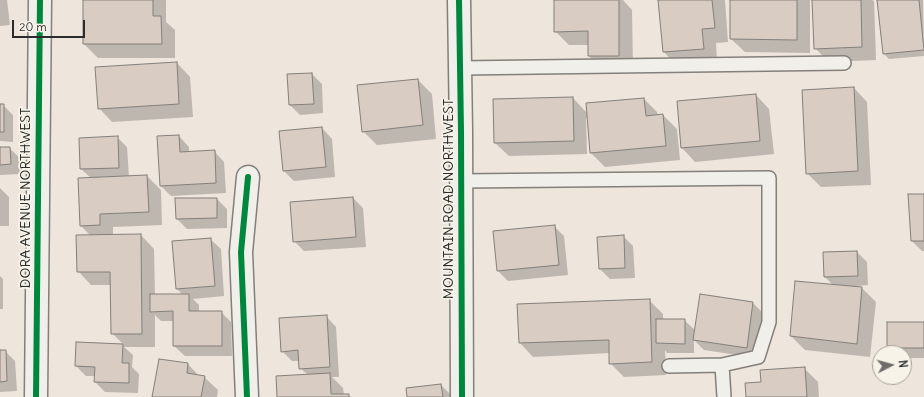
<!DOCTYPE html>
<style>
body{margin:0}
#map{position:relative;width:924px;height:397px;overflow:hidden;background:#eee5dc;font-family:Delius,sans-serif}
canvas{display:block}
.north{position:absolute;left:872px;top:345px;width:40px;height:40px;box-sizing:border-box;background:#f7f3e8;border:1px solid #a5a39c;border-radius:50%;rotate:84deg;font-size:11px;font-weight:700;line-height:16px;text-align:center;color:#2b2b2b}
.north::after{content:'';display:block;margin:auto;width:14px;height:18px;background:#6f6c69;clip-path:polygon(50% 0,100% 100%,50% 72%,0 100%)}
.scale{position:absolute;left:12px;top:20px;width:73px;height:18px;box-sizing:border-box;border:2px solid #2b2b2b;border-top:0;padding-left:5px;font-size:12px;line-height:14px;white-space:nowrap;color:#2b2b2b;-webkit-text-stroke:3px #f7f3e8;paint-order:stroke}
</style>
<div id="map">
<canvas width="924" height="397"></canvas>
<div class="north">N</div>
<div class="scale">20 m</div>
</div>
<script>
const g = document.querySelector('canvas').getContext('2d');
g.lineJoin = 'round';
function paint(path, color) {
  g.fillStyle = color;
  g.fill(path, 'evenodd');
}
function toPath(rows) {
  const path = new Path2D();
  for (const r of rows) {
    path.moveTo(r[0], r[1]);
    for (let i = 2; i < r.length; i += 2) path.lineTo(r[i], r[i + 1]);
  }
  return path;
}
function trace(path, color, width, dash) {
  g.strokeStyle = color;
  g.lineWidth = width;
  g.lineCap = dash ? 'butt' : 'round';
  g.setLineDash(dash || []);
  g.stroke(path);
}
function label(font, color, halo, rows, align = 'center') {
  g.font = font + ' Delius,sans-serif';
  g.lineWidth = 3.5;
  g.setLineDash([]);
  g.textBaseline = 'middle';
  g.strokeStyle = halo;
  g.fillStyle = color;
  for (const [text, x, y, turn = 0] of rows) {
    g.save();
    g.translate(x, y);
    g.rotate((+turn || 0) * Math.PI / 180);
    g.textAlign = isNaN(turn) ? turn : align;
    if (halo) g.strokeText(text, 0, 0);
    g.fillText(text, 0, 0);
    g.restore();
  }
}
const shadow = toPath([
 [0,0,7,0,10,25,0,26],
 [84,0,166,0,166,22,175,30,175,58,98,58,84,44],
 [555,0,623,0,632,10,633,69,602,70,589,56,589,45,569,45,555,31],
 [659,0,725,0,728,42,716,43,717,62,677,66,664,52],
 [731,0,810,0,810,53,745,52,731,39],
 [813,0,872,0,874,1,876,60,829,62,815,48],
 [878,0,923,0,924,56,889,59,884,54],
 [177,63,190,77,193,117,112,122,99,108],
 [312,74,322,84,323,113,300,115,290,105],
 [418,80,432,94,436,139,377,145,363,131],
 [854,88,867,102,871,185,821,187,807,173],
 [756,95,769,109,774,154,695,162,682,148],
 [573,98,588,114,644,99,657,112,658,116,663,115,677,129,680,160,605,167,591,153,588,118,586,118,587,154,509,156,495,143],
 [0,105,3,105,13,115,13,142,0,141],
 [322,128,332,139,335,177,294,181,284,171],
 [179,136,189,147,189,153,214,151,224,162,226,193,171,196,161,186],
 [117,137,127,147,129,177,147,176,161,190,162,225,113,227,113,236,141,235,154,249,155,295,183,295,177,289,173,242,210,239,221,249,224,296,193,299,199,305,199,312,221,312,231,322,232,356,185,356,174,346,174,321,161,321,155,315,155,347,124,347,133,355,132,367,139,374,138,393,105,392,95,382,96,376,86,376,76,366,76,344,124,345,112,333,111,285,91,285,78,271,91,236,80,225,91,178,81,169],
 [0,148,9,148,20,158,20,174,0,175],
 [0,188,9,197,9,226,0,226],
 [924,195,924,251,922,251,912,241],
 [353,198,363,208,366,247,304,251,294,241],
 [217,199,227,209,227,228,187,229,177,219],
 [554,226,564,236,568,275,508,281,498,271,494,232],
 [623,236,633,246,635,278,610,279,600,269,598,238],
 [857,252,867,262,868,285,856,286,855,287,862,288,876,302,870,357,805,350,791,336,833,285,825,277],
 [0,276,3,279,3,309,0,309],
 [701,295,753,303,763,313,757,358,704,350,694,340,694,353,667,353,665,350,666,375,624,377,610,363,610,353,533,357,520,343,649,300,663,314,663,320,684,320,696,331],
 [326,316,336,327,339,377,332,377,343,388,344,395,348,395,351,397,278,397,308,375,300,368,300,361,292,361,282,351],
 [924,323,924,358,904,358,904,353,893,353,888,348],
 [0,351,5,351,15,361,17,391,0,392],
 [188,364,199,376,204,377,218,390,217,397,153,397],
 [804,368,818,382,819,397,747,397,762,383],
 [441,385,451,395,451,397,408,397]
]);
const building = toPath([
 [83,0,153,0,153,16,161,16,162,44,83,44,83,0],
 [554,0,619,0,619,56,588,56,588,31,554,32,554,0],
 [658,0,712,0,715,28,702,29,704,49,663,52,658,0],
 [730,0,797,0,797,40,730,39,730,0],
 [812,0,861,0,862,47,814,49,812,0],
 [877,0,919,0,924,50,883,54,877,0],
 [177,62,179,104,98,109,95,67,177,62],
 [312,73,314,104,289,105,287,74,312,73],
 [418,79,423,125,362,132,357,85,418,79],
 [854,87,858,171,806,174,802,90,854,87],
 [756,94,760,141,681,148,677,101,756,94],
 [573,97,574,141,494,143,493,99,573,97],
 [644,98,646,116,663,114,666,146,590,153,586,103,644,98],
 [0,104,4,104,4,132,0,132,0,104],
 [322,127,326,167,283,171,279,131,322,127],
 [179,135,180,152,215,150,216,183,160,186,157,136,179,135],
 [118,136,119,168,80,169,79,138,118,136],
 [0,147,10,147,11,164,0,165,0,147],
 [147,175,149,212,100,214,100,225,80,226,78,178,147,175],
 [908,194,924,194,924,241,911,241,908,194],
 [353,197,356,237,293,242,290,202,353,197],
 [175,198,217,198,217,218,176,219,175,198],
 [555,225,559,265,497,271,493,231,555,225],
 [141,234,142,334,111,334,110,272,77,272,76,235,141,234],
 [624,235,625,268,599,269,597,237,624,235],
 [211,238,215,286,176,289,172,241,211,238],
 [857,251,858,276,824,277,823,252,857,251],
 [795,281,862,287,857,344,790,336,795,281],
 [150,294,189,294,189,311,222,311,222,346,173,346,173,311,150,312,150,294],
 [700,294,753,302,747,348,693,340,700,294],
 [650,299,652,362,609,364,609,340,519,343,517,304,650,299],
 [327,315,330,367,299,369,298,350,281,352,279,318,327,315],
 [656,319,685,319,685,344,656,343,656,319],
 [887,322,924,322,924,348,887,348,887,322],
 [76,342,123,344,122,363,129,363,129,383,94,382,95,367,75,366,76,342],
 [0,350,6,350,7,381,0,382,0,350],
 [159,359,188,363,187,373,205,376,201,397,152,397,159,359],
 [805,367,807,397,746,397,745,383,761,382,760,370,805,367],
 [330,373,331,394,349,394,349,397,277,397,276,376,330,373],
 [441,384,443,397,407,397,406,388,441,384]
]);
const lane = toPath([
 [460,68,844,63],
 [461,181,769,178,769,322,758,357,722,365,669,366],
 [722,365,724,397]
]);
const street = toPath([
 [36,397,40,0],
 [247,397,241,252,248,177]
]);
const secondary = toPath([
 [459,0,461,131,462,397]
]);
const cycleway = toPath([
 [459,0,461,131,462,397],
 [36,397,40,0],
 [247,397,241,252,248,177]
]);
const streetNames = [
 ["DORA AVENUE NORTHWEST",26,198,-90],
 ["MOUNTAIN ROAD NORTHWEST",449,199,-90]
];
paint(shadow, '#0003');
paint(building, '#d9ccc2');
trace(building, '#837f7b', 1);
trace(lane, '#837f7b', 16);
trace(street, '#837f7b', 25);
trace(secondary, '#837f7b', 25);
trace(lane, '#f1efea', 13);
trace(street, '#f1efea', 22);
trace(secondary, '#f1efea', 22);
trace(cycleway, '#00873e', 6);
label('14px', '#2b2b2b', '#f7f3e8', streetNames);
</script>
